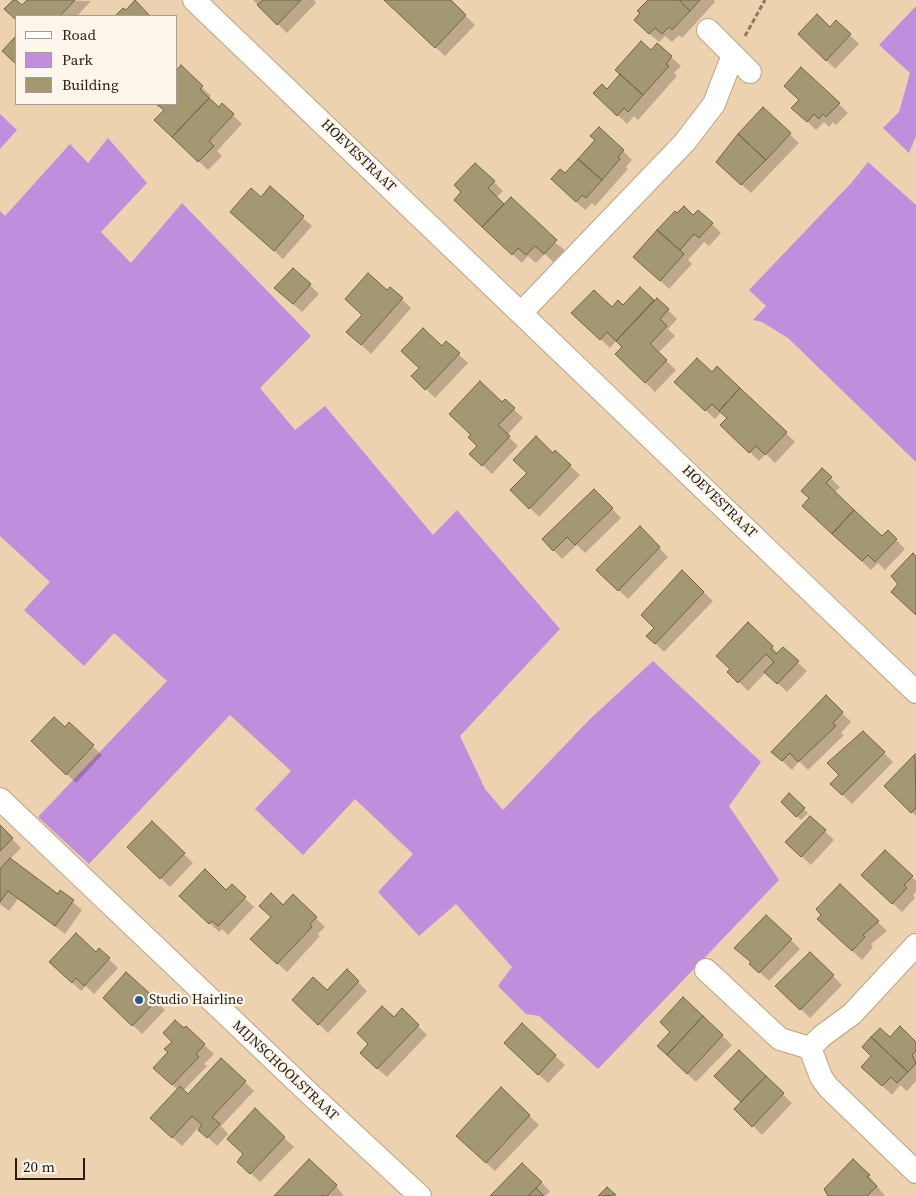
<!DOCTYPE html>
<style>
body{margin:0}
#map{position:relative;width:916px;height:1196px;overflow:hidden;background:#edd2b0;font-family:"Source Serif 4",serif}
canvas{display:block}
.legend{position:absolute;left:15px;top:15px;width:162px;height:90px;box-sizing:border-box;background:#fef6ec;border:1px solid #a79e93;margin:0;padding:6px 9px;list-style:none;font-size:15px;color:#241a0e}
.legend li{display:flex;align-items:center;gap:10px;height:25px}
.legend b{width:25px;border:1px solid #a79e93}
.scale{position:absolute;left:15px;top:1158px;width:70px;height:22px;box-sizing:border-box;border:2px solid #241a0e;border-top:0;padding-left:6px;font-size:15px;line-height:18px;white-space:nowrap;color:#241a0e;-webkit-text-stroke:4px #fef6ec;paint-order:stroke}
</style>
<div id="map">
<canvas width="916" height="1196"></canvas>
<ul class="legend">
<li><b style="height:6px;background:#fff"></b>Road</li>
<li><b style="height:14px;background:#c18edd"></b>Park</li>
<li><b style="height:14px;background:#a49872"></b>Building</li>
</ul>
<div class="scale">20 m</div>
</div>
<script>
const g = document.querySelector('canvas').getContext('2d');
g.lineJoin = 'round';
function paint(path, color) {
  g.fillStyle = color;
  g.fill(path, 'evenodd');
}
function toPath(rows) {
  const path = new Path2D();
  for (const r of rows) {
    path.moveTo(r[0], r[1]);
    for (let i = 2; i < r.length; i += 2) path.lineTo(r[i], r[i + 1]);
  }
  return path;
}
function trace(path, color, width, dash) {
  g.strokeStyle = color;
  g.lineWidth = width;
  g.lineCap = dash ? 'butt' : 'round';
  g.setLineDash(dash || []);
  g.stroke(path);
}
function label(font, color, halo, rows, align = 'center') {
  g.font = font + ' "Source Serif 4",serif';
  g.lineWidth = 4.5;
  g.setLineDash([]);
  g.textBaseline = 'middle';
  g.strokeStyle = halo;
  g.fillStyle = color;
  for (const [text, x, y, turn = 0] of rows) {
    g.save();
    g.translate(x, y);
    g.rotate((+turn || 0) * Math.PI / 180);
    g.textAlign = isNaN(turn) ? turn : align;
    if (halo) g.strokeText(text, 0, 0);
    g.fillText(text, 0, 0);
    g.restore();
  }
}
const green = toPath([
 [916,6,916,136,909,153,883,128,899,112,910,73,879,45],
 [0,114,17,130,0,149],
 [108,138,147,183,101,232,131,263,182,203,311,336,260,388,295,430,325,406,433,535,457,510,560,629,460,736,485,789,503,810,589,720,653,661,761,762,729,806,779,880,598,1069,539,1016,526,1014,498,986,512,967,456,904,419,936,378,892,413,854,355,799,303,855,255,809,291,771,230,715,89,864,38,817,167,681,114,633,84,666,24,610,50,582,0,536,0,211,5,216,70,144,88,163],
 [868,162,916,205,916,462,788,338,762,322,753,320,766,306,749,290,853,181]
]);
const shadow = toPath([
 [14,0,22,7,29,0,91,1,77,16,16,16,16,19,6,9],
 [253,0,314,0,316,3,287,33],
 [385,0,449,0,475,25,445,56],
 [649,0,714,0,715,2,682,38,679,35,672,42,665,36,659,42,644,29],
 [836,22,859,44,835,69,800,34,830,29],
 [658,45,681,66,674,73,677,76,638,120,634,116,627,124,604,102,607,90],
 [181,67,211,96,208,99,219,109,222,105,242,124,217,151,222,156,208,170,165,129,165,111,158,104,176,104],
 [839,104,848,113,836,125,833,122,829,127,824,122,816,130,793,108],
 [763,109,799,143,751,193,727,171,724,152],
 [623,151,632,160,626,167,628,169,595,206,592,203,585,210,561,188,565,175],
 [494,182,503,191,496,198,565,250,553,262,545,254,536,263,528,256,522,263,465,209],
 [270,188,312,226,283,259,231,212,261,199],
 [675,213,712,224,721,233,709,246,704,242,688,260,692,264,669,289,635,257],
 [310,285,319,294,302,312,285,297],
 [640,288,654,302,657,299,677,319,668,329,675,336,658,353,676,370,655,392,617,354,624,347,617,340,610,348,573,313,623,307],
 [391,289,411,308,371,354,357,341],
 [446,343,468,363,435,398,413,376],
 [676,382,786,433,795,442,775,463,766,454,759,461,722,425,728,418,721,412,715,419],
 [505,401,523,418,507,435,518,446,492,474,471,454,478,446],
 [555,452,580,475,539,517,512,490],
 [822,470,840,487,834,493,882,538,888,532,905,549,885,570,878,563,871,570,813,515,811,499],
 [594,490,621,518,585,553,577,545,562,559,543,539],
 [640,528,668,557,628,599,598,570],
 [682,572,713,601,664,652,648,636,655,628],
 [748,624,779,654,783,649,807,671,787,692,766,672,748,691,729,672],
 [826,697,851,722,841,733,844,735,808,770,799,761,792,770,773,752],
 [69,724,102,755,76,783,41,750],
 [863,732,893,762,852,804,832,784,841,775],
 [915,756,916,757,916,816,886,786],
 [789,795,808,813,801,820,783,802],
 [810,817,834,840,811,865,796,851],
 [152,823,193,863,170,887,129,847],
 [0,827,21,848,9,860,58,896,61,892,82,910,65,934,18,899,9,911,0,904],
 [885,852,916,881,916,892,913,895,915,898,902,912,872,884],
 [840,885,887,931,871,944,873,947,862,960,828,928],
 [232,886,254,907,228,935,222,929,219,932,181,896,226,891],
 [283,906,316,918,325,927,318,934,320,936,287,972,261,948],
 [766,916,800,949,769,981,751,964],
 [99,950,118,968,94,994,86,986,81,991,60,971],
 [810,953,842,985,810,1018,777,986],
 [347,971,367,991,328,1033,293,1000,327,992],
 [104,998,156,1001,165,1010,142,1034],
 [683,999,732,1045,696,1082,667,1055],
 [402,1010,427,1035,387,1077,370,1062,394,1019],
 [522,1025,565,1065,548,1083,514,1052],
 [186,1028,214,1054,204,1064,207,1066,183,1091,188,1096,245,1082,254,1091,221,1126,228,1134,217,1146,198,1128,182,1146,161,1127,178,1090,164,1077,169,1052],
 [890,1039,916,1044,916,1081,907,1091,900,1085,892,1095,863,1067],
 [739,1052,792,1103,762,1135,736,1109,743,1103],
 [501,1089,539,1125,495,1171,466,1145],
 [255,1110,294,1147,260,1182,239,1162,245,1155],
 [309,1161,336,1186,344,1196,276,1196],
 [869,1176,885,1196,831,1196],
 [541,1182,550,1191,545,1196,492,1196]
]);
const building = toPath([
 [13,0,16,0,22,5,27,0,75,0,60,16,16,16,16,20,4,9,13,0],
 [135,0,150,16,115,16,123,8,126,10,135,0],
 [263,0,301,0,277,25,257,5,263,0],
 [384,0,451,0,466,15,435,48,384,0],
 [648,0,679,0,690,11,672,30,669,27,662,34,655,28,649,34,634,20,640,13,637,11,648,0],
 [679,0,700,0,690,11,679,0],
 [817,14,830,27,836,20,851,34,826,61,798,34,817,14],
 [16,36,16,64,2,51,16,36],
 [641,41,651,50,657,43,672,56,666,64,669,66,643,95,615,70,641,41],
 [181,65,203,86,200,89,209,98,172,137,154,120,164,110,156,104,176,104,176,71,181,65],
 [801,67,840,103,826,117,823,114,819,119,814,114,807,122,791,108,799,100,784,86,801,67],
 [620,74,643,95,628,112,624,108,617,116,593,93,602,84,607,89,620,74],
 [209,98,219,107,222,103,234,114,209,141,214,146,198,162,172,137,209,98],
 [763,107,791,133,766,160,738,134,763,107],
 [599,127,624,150,618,157,620,159,602,180,578,159,595,140,590,136,599,127],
 [738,134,766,160,741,185,716,162,738,134],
 [578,159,602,180,586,198,582,195,576,202,551,179,560,169,565,173,578,159],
 [475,163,495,181,488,188,504,204,482,227,454,200,461,192,454,185,475,163],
 [270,186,304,216,274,251,230,212,251,188,261,197,270,186],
 [511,197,557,240,544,254,535,246,526,255,518,248,512,255,482,227,511,197],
 [684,206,693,215,698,210,713,223,699,238,694,234,680,250,657,230,675,211,677,213,684,206],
 [657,230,684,254,660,281,633,257,657,230],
 [293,268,311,284,293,304,274,288,293,268],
 [368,273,387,290,390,287,403,298,361,345,346,332,362,315,345,299,368,273],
 [640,287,654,300,616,341,607,332,600,340,571,313,594,290,612,307,618,300,623,305,640,287],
 [657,298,669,309,660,319,667,326,650,344,667,360,645,383,615,354,622,347,616,341,657,298],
 [423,328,442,346,446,341,460,353,425,390,411,376,419,368,401,351,423,328],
 [697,358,712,372,717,366,740,388,719,411,712,404,705,411,674,382,697,358],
 [480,381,502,402,505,399,515,408,498,425,510,436,482,466,469,454,477,446,468,437,471,435,449,414,480,381],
 [740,388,787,432,765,455,756,446,749,453,720,425,727,418,719,411,740,388],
 [536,436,553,453,555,450,571,465,529,509,510,490,527,473,513,460,536,436],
 [822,468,832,477,826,483,854,510,832,534,802,506,809,498,801,491,822,468],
 [594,489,613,508,575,545,567,537,553,551,542,539,594,489],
 [854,510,882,536,888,530,897,539,875,562,868,555,862,561,832,534,854,510],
 [640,526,660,547,618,591,596,570,640,526],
 [913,553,916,556,916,615,891,592,898,584,891,576,913,553],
 [682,570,704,592,655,644,646,636,654,628,641,615,682,570],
 [748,622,773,646,771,649,776,654,783,647,799,661,777,684,764,672,774,662,766,654,738,683,727,672,730,669,716,656,748,622],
 [826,695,843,712,833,723,836,726,798,762,790,753,782,761,771,752,826,695],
 [54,717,65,727,69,722,94,745,66,775,31,741,54,717],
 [863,731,885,752,842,795,830,784,839,775,827,763,863,731],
 [915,754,916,808,911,813,884,786,915,754],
 [789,793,805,808,796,817,781,802,789,793],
 [810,816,826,830,801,857,785,842,810,816],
 [152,821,185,853,160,879,127,847,152,821],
 [0,825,13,838,0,851,0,825],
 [885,850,913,876,904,885,907,888,892,904,861,875,885,850],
 [10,858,58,894,60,890,74,900,55,926,8,891,0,902,0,869,10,858],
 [205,869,226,890,232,884,246,897,218,926,212,921,209,924,179,896,205,869],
 [840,884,879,921,863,935,865,937,852,951,817,919,821,915,816,909,840,884],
 [271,893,283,905,293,894,317,917,310,924,312,927,277,964,250,939,271,917,259,906,271,893],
 [766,915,792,939,759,973,749,964,751,962,734,948,766,915],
 [76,933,96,952,99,948,110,958,84,986,76,978,72,983,49,962,76,933],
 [810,952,834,975,800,1010,775,986,810,952],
 [347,969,359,981,318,1025,292,1000,313,977,327,990,347,969],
 [126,972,157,1000,132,1026,103,998,126,972],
 [683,997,703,1016,667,1055,657,1046,670,1032,660,1022,683,997],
 [382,1006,394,1017,402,1008,419,1025,377,1069,360,1053,368,1044,357,1033,382,1006],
 [703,1016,723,1035,687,1074,667,1055,703,1016],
 [175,1020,184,1028,186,1026,205,1044,196,1054,199,1057,172,1085,153,1068,168,1052,164,1049,172,1042,163,1033,175,1020],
 [522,1023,556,1055,538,1075,504,1043,522,1023],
 [900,1026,916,1042,916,1051,912,1055,916,1063,908,1072,871,1037,880,1028,890,1037,900,1026],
 [871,1037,908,1072,897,1083,891,1077,882,1086,861,1067,871,1056,862,1047,871,1037],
 [739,1050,766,1076,741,1102,714,1076,739,1050],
 [221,1058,246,1081,212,1117,220,1124,207,1138,198,1130,202,1125,192,1116,172,1138,150,1118,180,1086,188,1094,221,1058],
 [766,1076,784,1093,752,1127,734,1109,766,1076],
 [501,1087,530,1115,486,1163,456,1136,501,1087],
 [255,1108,285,1137,250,1174,237,1162,243,1154,227,1139,255,1108],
 [309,1159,337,1185,327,1196,274,1196,309,1159],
 [853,1159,870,1175,867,1177,877,1186,867,1196,828,1196,824,1189,853,1159],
 [522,1163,542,1182,528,1196,490,1196,522,1163],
 [607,1187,616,1195,598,1196,607,1187],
 [536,1188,544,1196,528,1196,536,1188]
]);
const path = toPath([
 [745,36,765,0]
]);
const street = toPath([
 [194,0,916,692],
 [708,30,750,72],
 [521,313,685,142,714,104,733,55],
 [0,799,310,1094,420,1196],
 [706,970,780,1039,810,1048],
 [810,1048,821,1077,828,1087,916,1172],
 [810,1048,822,1036,852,1014,916,945]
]);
const markers = [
 [139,1000,5,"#245790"]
];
const streetNames = [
 ["HOEVESTRAAT",358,156,44],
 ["HOEVESTRAAT",719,502,44],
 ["MIJNSCHOOLSTRAAT",285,1071,43]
];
const poiNames = [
 ["Studio Hairline",149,1000]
];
paint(green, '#c18edd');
paint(shadow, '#0003');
paint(building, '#a49872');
trace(building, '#6f6440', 1);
trace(street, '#bca382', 24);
trace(path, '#8c7962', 3, [5, 2.5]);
trace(street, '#fff', 22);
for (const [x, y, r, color] of markers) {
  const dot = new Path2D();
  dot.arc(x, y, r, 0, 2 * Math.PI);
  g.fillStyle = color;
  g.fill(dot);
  trace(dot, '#fef6ec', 2);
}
label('14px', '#241a0e', '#fef6ec', streetNames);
label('14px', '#241a0e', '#fef6ec', poiNames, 'left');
</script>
